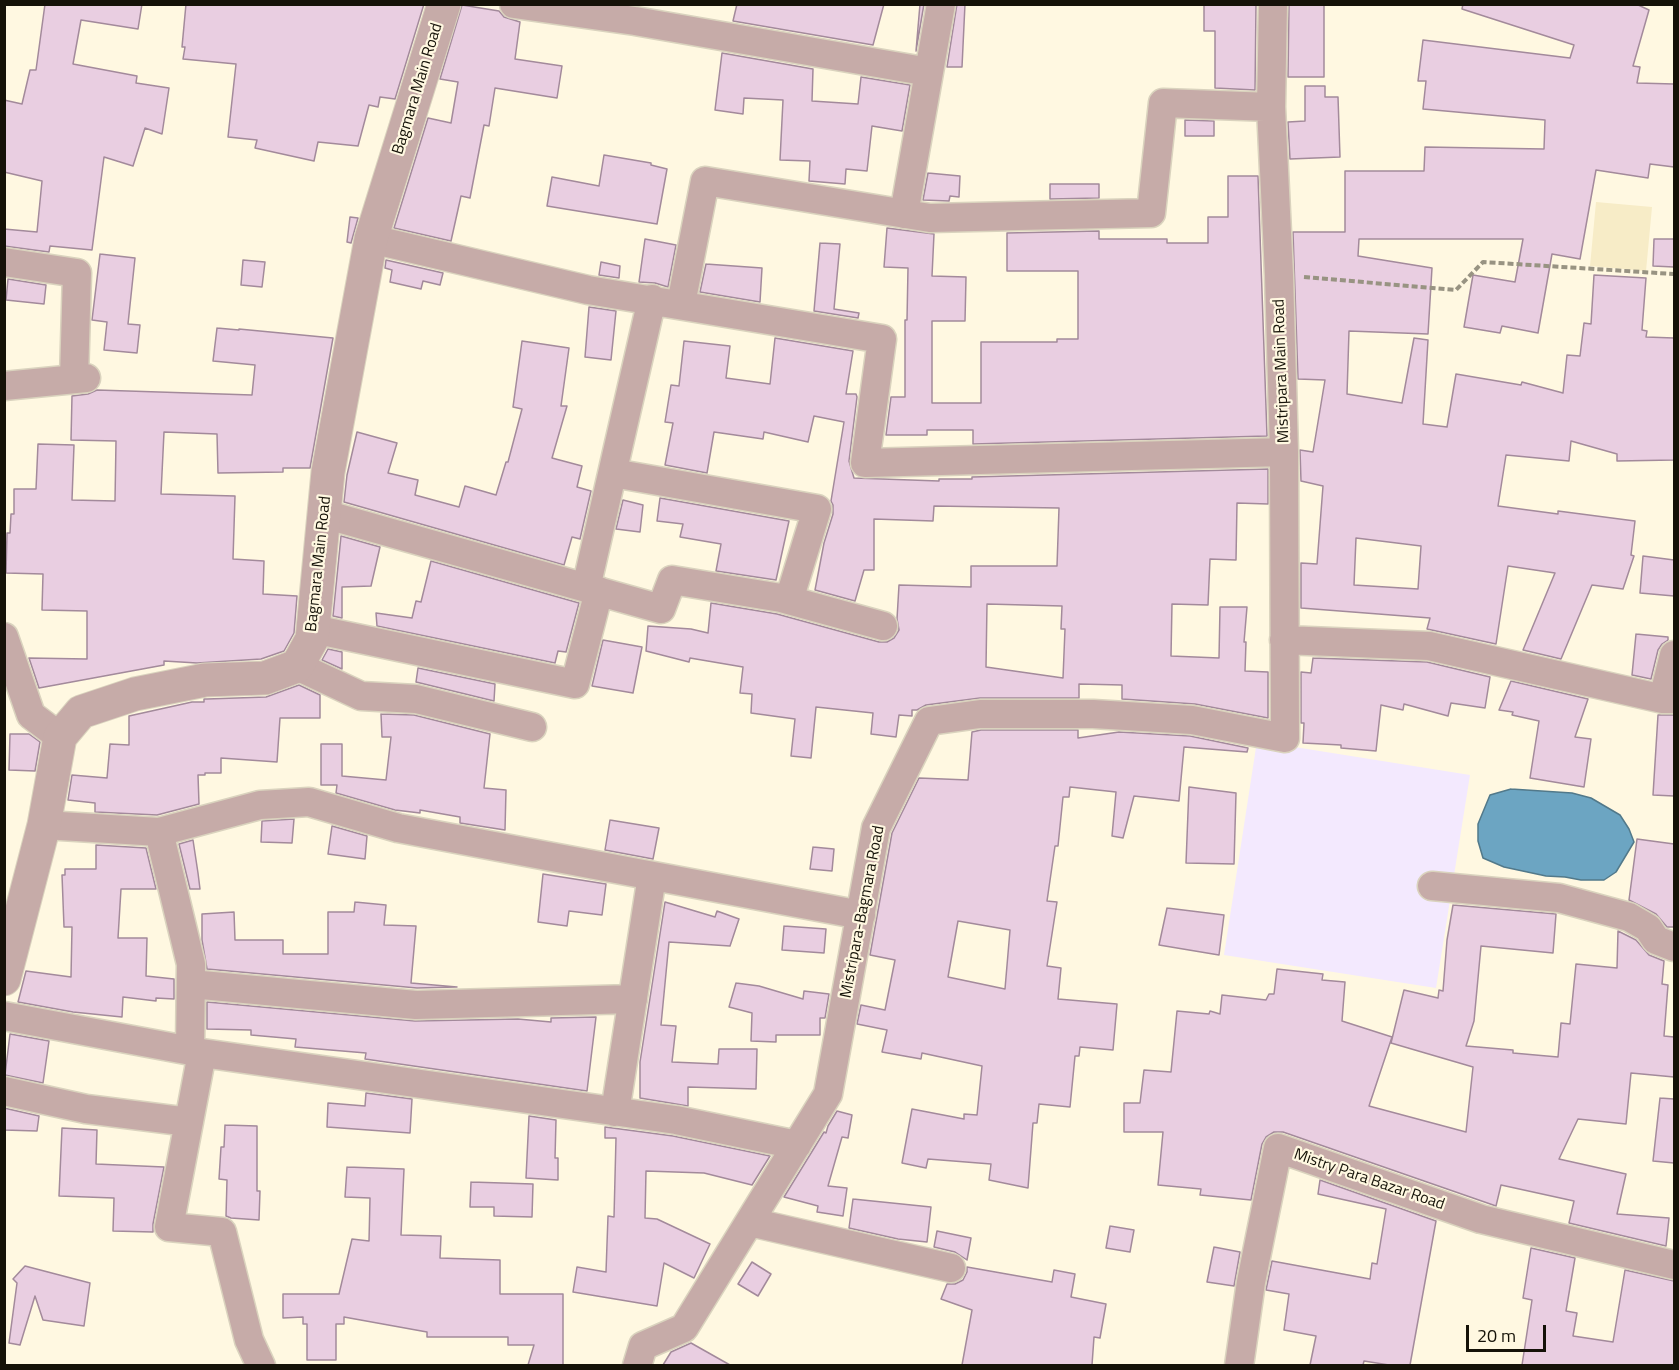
<!DOCTYPE html>
<style>
body{margin:0}
#map{position:relative;width:1679px;height:1370px;overflow:hidden;background:#fff8e1;font-family:"Titillium Web",sans-serif}
canvas{display:block}
.frame{position:absolute;inset:0;border:6px solid #151208;pointer-events:none}
.scale{position:absolute;left:1466px;top:1325px;width:80px;height:27px;box-sizing:border-box;border:3px solid #151208;border-top:0;padding-left:8px;font-size:18px;line-height:21px;white-space:nowrap;color:#151208;-webkit-text-stroke:4px #fff8e1;paint-order:stroke}
</style>
<div id="map">
<canvas width="1679" height="1370"></canvas>
<div class="frame"></div>
<div class="scale">20 m</div>
</div>
<script>
const g = document.querySelector('canvas').getContext('2d');
g.lineJoin = 'round';
function paint(path, color) {
  g.fillStyle = color;
  g.fill(path, 'evenodd');
}
function toPath(rows) {
  const path = new Path2D();
  for (const r of rows) {
    path.moveTo(r[0], r[1]);
    for (let i = 2; i < r.length; i += 2) path.lineTo(r[i], r[i + 1]);
  }
  return path;
}
function trace(path, color, width, dash) {
  g.strokeStyle = color;
  g.lineWidth = width;
  g.lineCap = dash ? 'butt' : 'round';
  g.setLineDash(dash || []);
  g.stroke(path);
}
function label(font, color, halo, rows, align = 'center') {
  g.font = font + ' "Titillium Web",sans-serif';
  g.lineWidth = 4.5;
  g.setLineDash([]);
  g.textBaseline = 'middle';
  g.strokeStyle = halo;
  g.fillStyle = color;
  for (const [text, x, y, turn = 0] of rows) {
    g.save();
    g.translate(x, y);
    g.rotate((+turn || 0) * Math.PI / 180);
    g.textAlign = isNaN(turn) ? turn : align;
    if (halo) g.strokeText(text, 0, 0);
    g.fillText(text, 0, 0);
    g.restore();
  }
}
const commercial = toPath([
 [1257,741,1470,775,1436,988,1224,955]
]);
const built = toPath([
 [1596,202,1652,207,1646,271,1590,266]
]);
const water = toPath([
 [1511,789,1572,793,1591,798,1620,815,1629,829,1634,842,1616,872,1604,880,1581,880,1565,877,1546,876,1504,867,1483,858,1478,841,1478,824,1490,795,1511,789]
]);
const building = toPath([
 [45,4,142,4,138,29,81,20,73,64,137,76,136,83,169,88,162,134,145,128,133,166,104,157,92,250,50,246,49,252,4,246,4,229,37,232,42,181,4,172,4,100,22,104,30,70,36,70,45,4],
 [186,4,424,4,395,99,380,97,378,107,369,105,358,146,318,142,314,161,255,148,257,140,228,137,236,64,183,59,185,47,182,47,186,4],
 [737,4,884,4,873,45,733,21,737,4],
 [920,4,924,4,916,51,920,4],
 [957,4,965,4,962,67,947,67,957,4],
 [1204,4,1256,4,1255,90,1215,88,1215,31,1204,31,1204,4],
 [1289,4,1324,4,1324,77,1288,77,1289,4],
 [1463,4,1636,4,1649,10,1633,66,1640,67,1637,83,1674,84,1674,167,1650,164,1648,178,1596,170,1580,259,1552,254,1538,333,1502,326,1500,333,1464,327,1473,275,1515,282,1523,239,1359,239,1358,256,1432,268,1428,334,1349,331,1347,394,1402,403,1414,338,1428,340,1423,424,1447,427,1456,374,1521,385,1522,382,1563,393,1567,355,1580,356,1584,323,1591,324,1594,275,1646,278,1642,330,1647,331,1646,337,1674,338,1674,460,1617,461,1617,454,1571,441,1569,461,1506,455,1498,506,1558,514,1558,511,1635,521,1631,555,1634,556,1623,589,1592,585,1561,659,1523,650,1555,573,1508,566,1496,644,1427,629,1430,618,1301,608,1301,563,1317,564,1323,486,1301,481,1300,450,1313,452,1325,380,1298,379,1293,232,1345,232,1345,171,1424,171,1425,147,1544,149,1545,120,1423,109,1426,81,1418,81,1423,40,1570,58,1574,45,1462,9,1463,4],
 [1356,538,1421,546,1418,589,1354,585,1356,538],
 [462,5,499,11,504,17,520,22,515,59,562,66,557,98,495,88,489,126,484,125,470,198,461,196,451,241,394,228,428,118,451,123,458,82,440,79,462,5],
 [722,53,813,69,812,101,858,104,861,77,910,85,902,131,872,126,867,171,846,169,845,184,809,181,810,161,780,160,783,100,744,98,743,114,715,110,722,53],
 [1305,86,1325,86,1325,97,1338,97,1340,157,1290,159,1288,122,1305,121,1305,86],
 [1185,120,1214,121,1214,136,1185,136,1185,120],
 [604,155,651,163,651,165,667,169,657,224,547,206,552,177,599,186,604,155],
 [928,173,960,176,959,197,950,196,949,201,923,200,928,173],
 [1228,176,1258,176,1267,436,973,444,973,430,927,430,927,435,886,435,891,397,905,397,905,320,907,320,908,268,884,267,887,228,934,234,932,276,966,277,965,321,932,321,932,403,981,403,981,342,1057,342,1057,339,1078,339,1078,271,1007,271,1007,233,1099,231,1099,239,1167,239,1167,243,1208,243,1208,217,1228,217,1228,176],
 [1050,184,1099,184,1099,198,1050,199,1050,184],
 [350,217,358,218,351,243,347,242,350,217],
 [645,239,676,245,668,287,655,283,639,282,645,239],
 [1654,239,1674,239,1674,267,1653,266,1654,239],
 [820,243,840,244,834,309,859,313,858,318,814,311,820,243],
 [100,254,135,258,128,324,140,325,137,353,104,350,107,322,92,320,100,254],
 [243,260,265,262,262,287,241,285,243,260],
 [386,260,443,273,440,285,423,281,421,289,390,282,392,270,385,268,386,260],
 [601,262,620,266,619,278,599,275,601,262],
 [706,264,762,268,760,302,700,292,706,264],
 [8,279,46,285,44,304,6,300,8,279],
 [589,307,616,311,611,360,585,357,589,307],
 [217,328,239,330,239,329,333,338,310,468,283,468,283,472,218,473,217,434,164,432,161,494,235,496,233,559,264,561,263,594,297,596,294,633,284,651,261,659,197,663,164,661,164,665,39,688,29,658,87,659,87,611,42,610,43,574,6,573,7,533,10,533,11,514,14,514,14,489,36,489,38,444,74,445,72,500,115,501,116,441,71,440,72,396,88,394,97,390,252,395,255,365,213,361,217,328],
 [775,338,853,351,846,394,856,394,857,397,849,461,854,478,939,481,939,479,972,479,972,477,1268,469,1268,504,1237,503,1236,560,1210,559,1208,605,1172,604,1171,656,1219,658,1220,607,1247,607,1244,642,1246,642,1245,671,1268,672,1268,718,1195,704,1122,699,1122,685,1079,684,1079,698,980,698,926,705,917,710,912,710,912,716,899,715,896,737,871,734,873,713,816,707,811,758,791,756,795,719,751,713,752,694,740,693,743,667,690,658,689,662,646,651,648,626,691,629,708,633,711,603,777,614,879,642,887,642,894,638,899,630,897,619,899,585,971,587,971,566,1057,566,1059,508,934,506,933,521,874,519,874,570,864,570,855,601,815,590,824,543,833,514,833,505,831,501,844,422,814,416,808,442,764,432,763,439,714,432,707,473,665,465,673,423,665,422,671,385,679,386,684,341,730,346,726,378,770,384,775,338],
 [987,604,1062,606,1061,629,1065,629,1063,678,986,667,987,604],
 [522,341,569,348,561,406,567,406,552,458,582,466,577,487,591,491,580,539,572,537,564,565,344,502,347,475,357,432,397,443,388,473,418,480,415,495,459,507,465,486,496,495,506,462,508,462,522,409,513,407,522,341],
 [660,498,789,521,776,580,716,571,721,544,680,537,683,524,657,521,660,498],
 [623,500,643,505,640,532,616,529,623,500],
 [341,536,380,547,371,586,342,587,342,618,333,616,341,536],
 [1643,556,1674,560,1674,596,1640,593,1643,556],
 [431,561,579,603,566,652,558,651,555,663,377,626,376,613,412,618,416,601,421,602,431,561],
 [1636,634,1668,637,1668,640,1662,644,1658,650,1651,679,1632,675,1636,634],
 [603,640,642,647,633,693,592,686,603,640],
 [328,649,342,652,342,669,322,660,328,649],
 [1313,658,1427,662,1490,677,1485,708,1451,703,1448,716,1404,704,1403,710,1381,705,1376,751,1341,748,1341,745,1303,743,1304,723,1301,723,1301,672,1311,673,1313,658],
 [418,668,495,684,494,701,416,682,418,668],
 [1511,681,1588,699,1575,737,1591,739,1584,787,1530,778,1539,721,1512,715,1513,712,1499,710,1511,681],
 [299,685,320,695,320,718,280,718,277,762,221,758,221,773,205,773,205,775,198,775,199,804,157,815,95,812,95,803,68,800,72,775,107,778,110,744,129,745,129,716,192,702,204,702,204,699,207,699,266,697,299,685],
 [381,714,414,715,490,734,484,788,506,790,505,830,460,823,460,817,420,810,420,813,395,810,336,793,337,785,321,785,321,744,342,744,342,776,386,780,391,737,382,737,381,714],
 [1658,715,1674,715,1674,796,1653,795,1658,715],
 [981,730,1078,730,1078,738,1119,732,1190,736,1248,748,1247,752,1184,747,1179,801,1134,796,1123,838,1112,836,1116,792,1070,787,1069,797,1063,797,1058,846,1055,846,1047,901,1057,902,1047,966,1061,968,1058,999,1117,1004,1113,1050,1080,1047,1079,1056,1075,1056,1070,1107,1039,1104,1037,1123,1033,1123,1028,1188,989,1180,991,1164,928,1159,926,1168,902,1163,912,1109,964,1119,964,1114,977,1115,982,1066,922,1053,921,1059,882,1052,887,1030,857,1024,861,1005,885,1010,895,960,870,955,892,833,919,778,968,780,972,732,981,730],
 [958,921,1010,930,1005,989,948,977,958,921],
 [10,734,29,734,40,742,35,771,9,770,10,734],
 [1189,787,1236,793,1234,864,1186,863,1189,787],
 [294,819,292,843,261,842,262,821,294,819],
 [610,820,659,828,653,859,605,850,610,820],
 [332,826,367,836,365,859,328,854,332,826],
 [1637,839,1674,844,1674,927,1667,927,1656,914,1629,900,1637,839],
 [193,840,198,873,200,889,190,889,179,844,193,840],
 [96,845,146,848,156,889,121,889,118,938,147,938,146,976,174,979,174,999,156,998,156,1001,123,997,122,1017,73,1012,18,1002,26,971,71,977,72,927,64,927,62,875,65,875,65,869,96,869,96,845],
 [813,847,834,849,832,871,810,869,813,847],
 [543,874,606,884,602,915,569,911,567,926,538,922,543,874],
 [355,902,386,905,384,925,416,926,411,983,457,987,417,988,207,969,202,940,202,914,234,912,235,940,283,940,283,954,328,954,328,912,354,912,355,902],
 [665,902,715,917,717,911,739,919,730,946,669,942,661,1025,676,1026,672,1062,718,1064,719,1049,757,1049,756,1089,688,1087,688,1106,640,1098,640,1062,665,902],
 [1453,905,1556,914,1553,953,1481,946,1474,1021,1466,1046,1513,1050,1513,1053,1558,1057,1561,1023,1570,1024,1576,964,1617,968,1618,931,1636,940,1649,955,1664,961,1662,984,1668,985,1664,1036,1674,1037,1674,1077,1631,1073,1626,1124,1578,1119,1559,1159,1626,1174,1617,1214,1669,1218,1666,1246,1569,1223,1574,1201,1501,1185,1496,1206,1283,1132,1274,1132,1266,1137,1262,1144,1251,1200,1200,1195,1201,1189,1158,1185,1163,1132,1124,1132,1124,1103,1140,1103,1144,1070,1171,1072,1177,1011,1209,1014,1210,1011,1220,1014,1222,995,1266,1000,1269,994,1274,994,1277,969,1323,974,1322,980,1345,982,1342,1021,1392,1037,1369,1106,1466,1132,1473,1067,1391,1043,1404,990,1438,998,1439,990,1443,991,1447,940,1453,905],
 [1167,908,1224,915,1219,955,1159,945,1167,908],
 [784,926,826,929,824,953,782,950,784,926],
 [736,983,759,986,803,999,804,991,829,994,825,1018,820,1018,820,1035,776,1035,776,1042,751,1041,752,1013,729,1007,736,983],
 [207,1002,415,1021,518,1019,551,1022,551,1018,596,1017,587,1091,365,1059,366,1053,295,1047,296,1039,251,1035,251,1030,207,1029,207,1002],
 [10,1034,49,1041,43,1083,5,1075,10,1034],
 [366,1093,412,1099,410,1133,327,1127,328,1103,365,1106,366,1093],
 [1660,1098,1674,1099,1674,1163,1653,1161,1660,1098],
 [4,1108,39,1116,37,1131,4,1130,4,1108],
 [837,1111,852,1115,848,1138,842,1137,828,1186,847,1188,843,1216,817,1212,818,1206,784,1197,824,1132,826,1133,828,1126,837,1111],
 [529,1116,556,1120,555,1158,558,1158,558,1180,526,1178,529,1116],
 [225,1125,257,1126,257,1191,260,1191,259,1220,231,1218,226,1216,227,1180,219,1179,221,1147,224,1147,225,1125],
 [605,1127,673,1136,770,1156,752,1185,704,1173,646,1171,645,1218,657,1219,710,1244,694,1278,664,1263,657,1306,573,1292,577,1267,606,1272,608,1216,614,1217,616,1138,605,1138,605,1127],
 [62,1128,97,1130,96,1164,164,1167,153,1224,153,1232,113,1231,114,1198,59,1196,62,1128],
 [347,1167,404,1169,401,1235,441,1236,440,1258,500,1260,500,1294,563,1294,563,1365,528,1365,534,1345,508,1345,508,1337,427,1337,427,1332,344,1317,344,1324,336,1324,336,1360,307,1360,307,1324,303,1324,303,1317,283,1318,283,1294,339,1294,352,1239,369,1241,370,1198,345,1197,347,1167],
 [1320,1180,1436,1221,1410,1365,1389,1365,1364,1361,1363,1365,1310,1365,1316,1336,1284,1330,1289,1294,1266,1290,1272,1261,1370,1279,1372,1263,1377,1264,1386,1209,1318,1194,1320,1180],
 [471,1182,533,1184,532,1217,494,1216,494,1207,470,1207,471,1182],
 [853,1199,931,1207,927,1242,898,1239,849,1228,853,1199],
 [1110,1226,1134,1230,1130,1252,1106,1248,1110,1226],
 [937,1231,971,1238,967,1260,955,1252,934,1247,937,1231],
 [1214,1247,1240,1252,1234,1286,1207,1282,1214,1247],
 [1531,1248,1575,1258,1566,1311,1577,1313,1573,1336,1613,1342,1625,1270,1674,1281,1674,1365,1522,1365,1532,1300,1523,1298,1531,1248],
 [752,1262,771,1274,758,1296,738,1284,752,1262],
 [25,1266,90,1283,84,1326,43,1320,35,1296,20,1345,9,1343,17,1283,13,1279,25,1266],
 [967,1267,1052,1282,1054,1270,1075,1274,1071,1297,1106,1304,1100,1338,1094,1337,1092,1365,962,1365,972,1310,941,1299,947,1284,955,1284,963,1280,967,1272,967,1267],
 [691,1343,730,1365,663,1365,671,1352,691,1343]
]);
const path = toPath([
 [1304,277,1456,290,1483,262,1674,274]
]);
const minor = toPath([
 [514,4,635,21,929,72,941,4],
 [904,214,929,72],
 [371,239,588,290,882,339,865,463,1284,452],
 [4,262,77,273,74,379],
 [681,304,705,181,930,218,1151,213,1163,103,1271,107],
 [4,386,86,378],
 [613,473,817,509,789,600],
 [324,514,661,609,672,580,781,598,883,626],
 [586,588,652,299],
 [313,629,575,684,599,591],
 [4,637,31,715,60,737],
 [1284,640,1429,646,1663,699,1674,699],
 [297,666,361,696,416,699,532,727],
 [1663,699,1674,655],
 [44,825,159,832,191,964,190,1051],
 [159,832,260,805,309,802,398,828,861,915],
 [1432,886,1559,898,1629,917,1648,928,1656,940,1674,947],
 [191,984,416,1005,633,999],
 [4,1016,202,1053],
 [4,1091,86,1109,189,1122],
 [615,1112,652,876],
 [750,1222,951,1268],
 [261,1366,249,1340,222,1232,169,1227,202,1053,676,1120,797,1145],
 [637,1366,643,1346,684,1328,828,1094,876,828,929,721,980,714,1093,714,1192,720,1285,738,1284,452,1279,275,1271,107,1273,4],
 [1239,1366,1251,1282,1278,1148,1481,1219,1674,1265]
]);
const tertiary = toPath([
 [4,979,44,825,60,737,81,712,135,694,205,680,265,678,297,666,312,639,328,472,371,239,444,4]
]);
const streetNames = [
 ["Bagmara Main Road",418,89,-73],
 ["Mistripara Main Road",1282,371,-92],
 ["Bagmara Main Road",319,564,-84],
 ["Mistripara-Bagmara Road",863,912,-79],
 ["Mistry Para Bazar Road",1369,1180,19]
];
paint(commercial, '#f3e9fe');
paint(built, '#f7ecc7');
paint(water, '#6ca5c2');
trace(water, '#52798a', 1.5);
paint(building, '#e9cee1');
trace(building, '#a38a9b', 1.5);
trace(minor, '#dad3be', 31);
trace(tertiary, '#dad3be', 35);
trace(path, '#989382', 4, [6, 3]);
trace(minor, '#c6aba8', 28);
trace(tertiary, '#c6aba8', 33);
label('16px', '#151208', '#fff8e1', streetNames);
</script>
